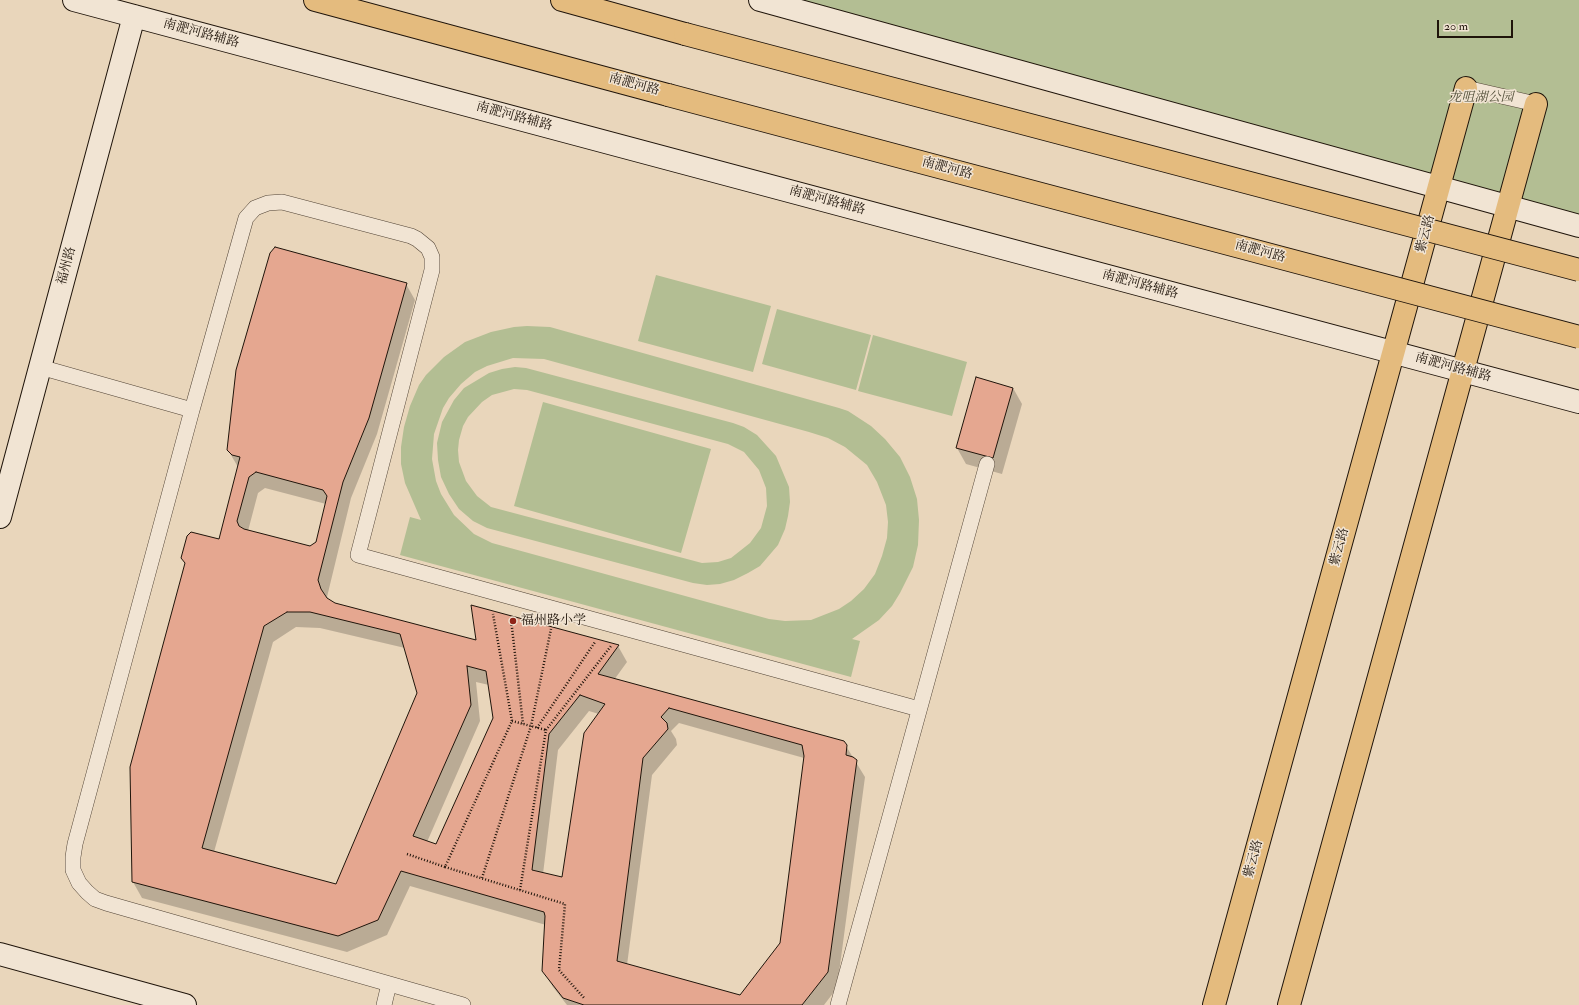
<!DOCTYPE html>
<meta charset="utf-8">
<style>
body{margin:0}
#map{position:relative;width:1579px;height:1005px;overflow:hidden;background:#e9d6bb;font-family:"IM FELL Double Pica",serif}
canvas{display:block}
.scale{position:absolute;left:1437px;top:20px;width:76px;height:18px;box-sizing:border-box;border:2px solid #1f140a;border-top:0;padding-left:5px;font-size:12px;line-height:14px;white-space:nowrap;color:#1f140a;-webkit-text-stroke:3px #f1e4d3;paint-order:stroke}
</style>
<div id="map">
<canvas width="1579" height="1005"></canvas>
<div class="scale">20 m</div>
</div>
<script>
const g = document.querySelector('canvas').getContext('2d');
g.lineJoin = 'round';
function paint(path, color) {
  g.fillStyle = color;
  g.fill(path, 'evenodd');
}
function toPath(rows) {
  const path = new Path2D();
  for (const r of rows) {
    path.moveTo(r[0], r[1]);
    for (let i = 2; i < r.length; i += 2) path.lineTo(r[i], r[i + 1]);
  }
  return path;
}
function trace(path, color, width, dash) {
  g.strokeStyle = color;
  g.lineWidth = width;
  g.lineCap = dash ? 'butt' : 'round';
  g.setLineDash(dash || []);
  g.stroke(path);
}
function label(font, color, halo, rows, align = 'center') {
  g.font = font + ' "IM FELL Double Pica","Noto Serif SC",serif';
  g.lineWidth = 3;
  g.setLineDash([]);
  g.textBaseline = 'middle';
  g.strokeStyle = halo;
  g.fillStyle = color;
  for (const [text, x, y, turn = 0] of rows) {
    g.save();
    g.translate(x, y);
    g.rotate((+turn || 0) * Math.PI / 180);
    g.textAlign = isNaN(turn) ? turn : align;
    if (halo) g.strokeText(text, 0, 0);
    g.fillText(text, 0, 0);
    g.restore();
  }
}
const green = toPath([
 [760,0,1579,0,1579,226],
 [656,275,771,306,753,372,638,341],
 [777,309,871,335,856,390,762,364],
 [527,326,550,327,839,408,848,411,871,426,885,439,900,457,910,477,917,499,919,520,918,545,913,567,900,593,892,606,879,620,852,639,860,641,851,677,400,555,410,517,421,520,405,483,401,464,401,447,404,427,410,406,419,385,426,375,444,357,465,342,491,332,514,327],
 [513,358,544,359,809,432,828,438,845,447,867,465,877,482,886,505,888,522,887,538,882,556,875,574,864,589,851,601,839,609,811,620,785,621,769,619,492,543,474,534,454,515,441,494,436,481,432,459,434,434,443,408,449,398,461,384,475,372,487,366],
 [873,335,967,362,952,416,858,391],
 [515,367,526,368,733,423,744,427,757,435,776,456,789,487,790,502,788,516,785,529,778,545,760,566,748,573,734,580,720,584,707,585,693,583,487,528,473,521,459,509,449,494,441,477,438,460,437,443,442,422,454,400,464,388,489,373,502,369],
 [514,389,527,390,728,444,744,452,759,470,766,488,767,506,761,528,750,543,731,558,718,562,702,563,491,507,477,496,466,481,459,462,458,450,459,440,463,426,468,417,482,402,492,395],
 [543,402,711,449,681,553,514,506]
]);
const shadow = toPath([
 [406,284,415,300,377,434,351,498,327,597,328,600,334,604,477,642,618,646,627,662,614,680,846,746,865,777,837,988,824,1005,567,1005,553,987,543,971,546,925,410,886,387,935,347,952,142,898,133,882,186,565,182,558,220,540,238,467,228,450],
 [265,488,326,504,316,542,310,547,248,531,258,493],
 [296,627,320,628,405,648,418,693,337,885,214,852,273,642],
 [476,682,489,685,494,718,436,846,427,842,480,721],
 [589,711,599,714,563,879,543,874,558,750],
 [679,723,804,758,781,943,740,996,627,965,652,775,677,745,676,739,671,731],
 [1013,388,1022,404,1002,474,966,464,957,448]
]);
const building = toPath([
 [275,247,407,283,369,418,343,482,318,580,321,589,327,598,335,603,476,640,471,605,619,645,598,674,844,741,847,745,846,755,853,757,857,760,828,972,802,1005,584,1005,563,998,542,971,545,916,544,912,401,871,378,920,338,936,132,882,130,767,185,563,181,558,187,536,191,532,219,539,240,457,232,455,227,450,236,370,270,253,275,247],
 [256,472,323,490,327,496,316,542,310,546,244,529,239,526,237,521,249,477,256,472],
 [287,612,310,612,400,634,417,693,336,884,202,848,264,626,287,612],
 [467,666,486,671,493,718,436,844,413,836,471,705,467,666],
 [580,695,605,704,584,733,562,877,532,870,549,734,580,695],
 [669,708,802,745,804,756,780,943,740,995,617,961,643,758,668,729,667,723,661,717,669,708],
 [976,377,1013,388,993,458,956,448,976,377]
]);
const path = toPath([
 [511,619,523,724],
 [512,721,546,730],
 [537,728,595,642],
 [407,854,445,867,512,721,493,614],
 [445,867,565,904,559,970,585,999],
 [482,878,531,726,551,629],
 [520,890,546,730,611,646]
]);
const lane = toPath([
 [1466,88,1536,104],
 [40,367,192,410,246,218,255,208,268,203,282,202,411,236,417,239,428,248,432,257,432,270,358,555,919,709],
 [192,410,75,844,73,857,73,870,79,883,87,892,95,899,106,903,463,1005],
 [384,1005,389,984],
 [838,1005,987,464]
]);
const secondary = toPath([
 [74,0,1579,402],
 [760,0,1579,226],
 [0,517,134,16],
 [0,954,185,1005]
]);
const primary = toPath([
 [315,0,668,95],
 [562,0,685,34],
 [1214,1005,1466,88],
 [1289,1005,1536,104]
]);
const primaryBridge = toPath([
 [685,34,1579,270],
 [668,95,1579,337]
]);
const markers = [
 [513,621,4,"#8f2418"]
];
const streetNames = [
 ["南淝河路辅路",201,34,15],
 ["南淝河路",634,85,15],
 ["南淝河路辅路",514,117,15],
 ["南淝河路",947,169,15],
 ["南淝河路辅路",827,201,15],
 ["紫云路",1426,234,-75],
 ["南淝河路",1260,252,15],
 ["福州路",67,266,-75],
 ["南淝河路辅路",1140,285,15],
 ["南淝河路辅路",1453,368,15],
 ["紫云路",1340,547,-75],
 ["紫云路",1254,859,-75]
];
const parkNames = [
 ["龙咀湖公园",1481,98]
];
const poiNames = [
 ["福州路小学",521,621]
];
paint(green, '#b3be93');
paint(shadow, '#0003');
paint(building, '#e5a790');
trace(building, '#1f140a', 1);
trace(lane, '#524436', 16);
trace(secondary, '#1f140a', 24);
trace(primary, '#1f140a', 24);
trace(path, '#1f140a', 2.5, [1, 2]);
trace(lane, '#f1e4d3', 15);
trace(secondary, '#f1e4d3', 22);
trace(primary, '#e4bb7e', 22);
trace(primaryBridge, '#1f140a', 24, []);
trace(primaryBridge, '#e4bb7e', 22);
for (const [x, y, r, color] of markers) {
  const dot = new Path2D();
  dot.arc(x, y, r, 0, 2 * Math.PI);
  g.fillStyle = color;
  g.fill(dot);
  trace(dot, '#f1e4d3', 1.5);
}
label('13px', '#1f140a', '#f1e4d3', streetNames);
label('italic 13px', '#53503a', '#f1e4d3', parkNames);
label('13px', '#1f140a', '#f1e4d3', poiNames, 'left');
</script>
